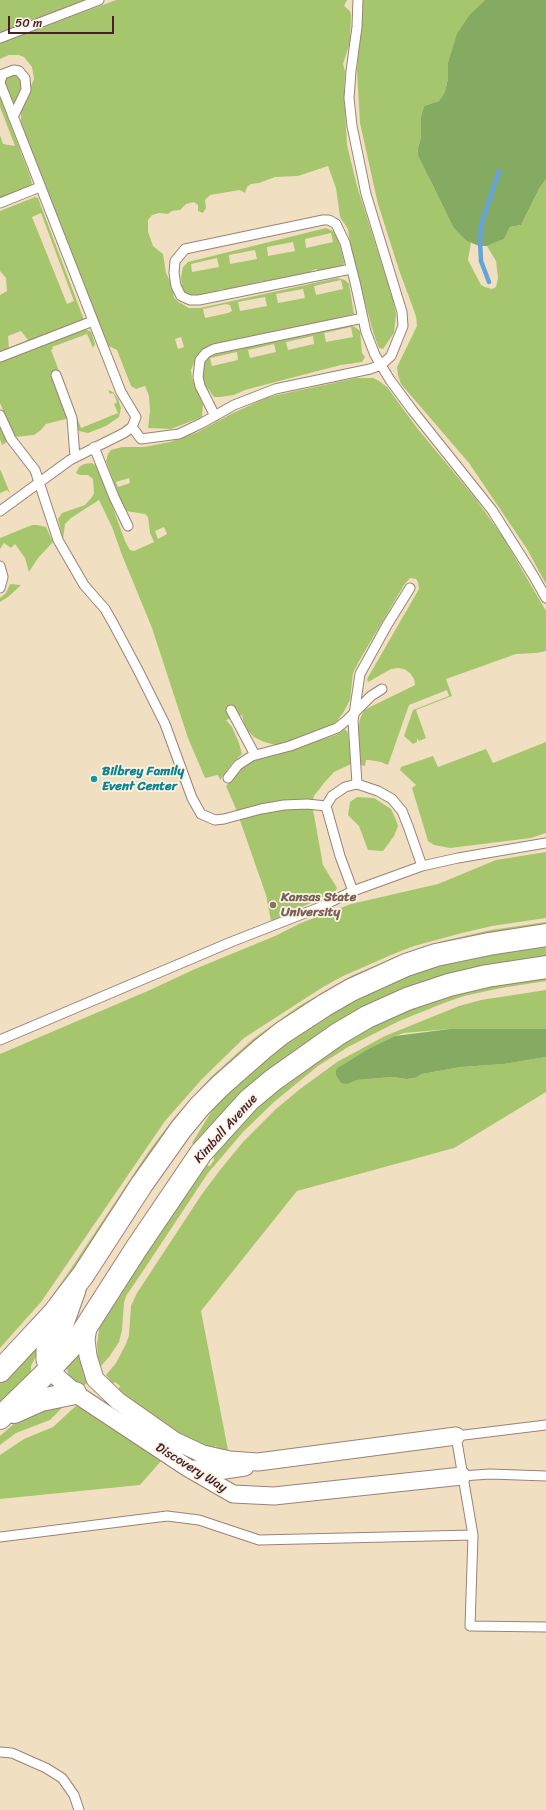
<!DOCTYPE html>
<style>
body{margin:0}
#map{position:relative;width:546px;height:1810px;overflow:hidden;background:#f0e0c1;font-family:Sriracha,sans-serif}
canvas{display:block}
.scale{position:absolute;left:8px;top:16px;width:106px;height:18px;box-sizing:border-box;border:2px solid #4a1f2b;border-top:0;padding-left:5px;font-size:12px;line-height:14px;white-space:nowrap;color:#4a1f2b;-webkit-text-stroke:3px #fcf5e5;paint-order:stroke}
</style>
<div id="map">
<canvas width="546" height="1810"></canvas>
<div class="scale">50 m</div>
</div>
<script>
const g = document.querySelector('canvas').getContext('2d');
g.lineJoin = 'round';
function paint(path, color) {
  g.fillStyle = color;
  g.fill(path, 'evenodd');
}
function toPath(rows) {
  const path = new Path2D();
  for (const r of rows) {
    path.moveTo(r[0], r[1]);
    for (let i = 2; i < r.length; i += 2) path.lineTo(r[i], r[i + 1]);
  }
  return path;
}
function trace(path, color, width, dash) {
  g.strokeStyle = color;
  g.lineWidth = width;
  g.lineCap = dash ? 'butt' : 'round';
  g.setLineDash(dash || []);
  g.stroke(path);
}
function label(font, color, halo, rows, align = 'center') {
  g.font = font + ' Sriracha,sans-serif';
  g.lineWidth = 3.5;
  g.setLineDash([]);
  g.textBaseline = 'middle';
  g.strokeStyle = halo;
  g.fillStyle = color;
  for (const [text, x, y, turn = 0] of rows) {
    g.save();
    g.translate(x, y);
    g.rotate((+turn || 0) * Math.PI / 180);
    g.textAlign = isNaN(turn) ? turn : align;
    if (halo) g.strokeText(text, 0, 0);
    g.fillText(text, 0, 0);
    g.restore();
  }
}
const green = toPath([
 [0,0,91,0,0,36],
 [116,0,347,0,344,6,350,11,351,15,350,42,343,64,345,71,344,95,347,145,357,186,393,300,396,314,394,333,383,349,379,348,374,335,351,251,348,229,340,217,336,188,328,166,298,176,275,177,259,183,251,184,247,187,245,193,240,190,210,195,205,200,206,208,203,213,198,211,198,205,194,202,186,204,180,210,172,211,168,214,159,213,152,215,148,220,148,232,153,246,163,254,166,273,172,285,174,297,177,301,189,308,200,308,337,278,345,280,349,284,354,314,242,341,195,361,191,370,192,378,203,405,202,417,171,429,148,428,150,411,149,396,145,386,136,389,131,386,117,350,107,345,21,127,21,109,34,79,32,67,24,57,19,55,9,55,0,59,0,43],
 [341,280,343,289,316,295,314,286],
 [303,289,305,298,278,303,276,294],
 [265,297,267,306,240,311,238,302],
 [226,304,230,305,232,311,228,313,205,318,203,309],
 [181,337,184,347,178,349,175,339],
 [363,0,485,0,470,14,448,63,448,78,445,92,439,101,424,106,421,117,421,137,418,148,431,182,453,227,465,240,471,242,468,260,481,285,485,287,492,289,496,287,498,278,496,261,487,246,504,239,510,227,521,225,539,189,546,179,546,584,527,549,469,463,401,384,398,375,397,367,417,326,416,316,399,270,378,204,360,123,357,71],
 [8,74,20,75,23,87,13,107,6,89,6,78],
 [0,97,31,179,32,185,0,199,0,135,3,144,15,146,0,107],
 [35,197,38,198,84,320,0,353,0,295,7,291,6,278,0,271,0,211],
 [41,213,74,301,67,304,32,217],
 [21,331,28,340,9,348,8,336],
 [326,228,333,231,338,238,344,262,343,266,329,271,318,271,316,269,311,271,312,274,264,282,262,281,241,287,231,288,230,291,224,291,223,289,218,290,216,295,187,296,182,287,181,277,183,267,188,262],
 [331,233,333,242,306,248,305,239],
 [293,242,295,251,268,256,267,247],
 [255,250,257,259,230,264,229,255],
 [217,258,219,267,192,272,191,264],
 [349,325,355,327,360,331,362,353,365,357,362,362,341,365,283,380,245,390,234,395,220,397,214,397,202,381,201,368,205,361,207,358,216,354],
 [351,327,353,337,326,342,324,333],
 [313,336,314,344,288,350,286,342],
 [274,344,276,352,250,358,248,350],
 [237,352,238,360,212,366,210,358],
 [84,329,90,331,92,334,95,344,93,348,87,334,52,347,53,349,51,350,81,428,118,413,114,404,117,402,113,393,110,394,108,390,113,392,118,399,121,408,119,417,106,426,88,433,79,431,70,418,46,424,41,430,34,435,15,437,0,403,0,361],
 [356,378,373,378,379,381,387,387,417,428,475,498,503,537,546,611,546,651,537,653,516,654,446,679,452,696,416,710,426,738,419,741,417,738,417,742,413,744,404,736,413,710,449,696,447,690,409,705,388,765,381,762,369,760,366,760,365,766,360,765,358,729,360,719,364,710,415,685,414,679,410,673,404,669,398,668,391,669,370,681,368,682,367,679,419,589,418,582,416,579,410,578,404,585,359,661,353,673,350,700,343,713,337,721,329,727,312,736,276,745,264,742,254,737,245,728,242,715,226,720,232,727,239,743,242,754,233,762,220,780,218,775,205,778,188,738,152,628,122,555,112,527,99,500,71,518,65,524,63,539,58,519,62,513,85,505,92,497,94,493,93,479,88,475,80,475,76,473,79,467,84,464,92,463,98,467,125,541,130,550,134,551,154,542,150,533,148,517,145,514,126,511,122,505,106,461,108,454,111,450,122,447,144,447,170,442,198,432,231,414,268,397],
 [129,478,130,483,118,487,116,482],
 [164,527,167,534,158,539,155,531],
 [0,422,8,441,2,445,0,439],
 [0,469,10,493,7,490,0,493],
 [32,525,37,525,46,527,53,542,38,558,29,572,25,558,15,544,11,548,4,543,0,549,0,538],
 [10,584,21,585,8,597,0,602,0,598,6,593],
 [345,729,348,733,351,764,334,772,324,783,314,796,312,804,323,865,337,888,335,892,271,921,266,895,236,809,226,786,247,763,336,735],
 [546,742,546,833,531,838,450,848,434,845,428,841,412,788,416,785,400,770,401,767,433,756,438,767,486,749,493,763],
 [357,797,374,798,391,809,396,820,398,826,394,836,383,851,368,850,359,826,348,815,350,802],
 [546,852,546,918,492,926,462,933,414,946,391,955,343,976,323,987,244,1038,202,1079,165,1121,41,1302,0,1348,0,1054,150,990,195,969,275,936,301,923,351,904,438,884,496,860],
 [546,922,546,926,409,952,443,941,491,930],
 [546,943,546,958,417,986,196,1147,192,1143,216,1104,258,1061,355,998,428,967],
 [408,952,408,954,284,1021,67,1280,52,1300,42,1310,66,1276,149,1151,174,1118,211,1077,253,1039,299,1006,353,975],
 [546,975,546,981,501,988,464,996,444,1003,399,1021,348,1047,318,1066,274,1102,243,1132,208,1173,143,1271,126,1296,124,1303,122,1330,119,1342,109,1357,101,1366,98,1358,97,1344,100,1323,128,1279,205,1165,210,1166,214,1160,213,1155,243,1120,278,1087,345,1039,409,1008,454,992],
 [546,990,546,1029,450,1029,404,1033,395,1036,368,1049,339,1067,348,1084,357,1080,392,1077,407,1079,415,1078,422,1074,461,1067,504,1064,546,1057,546,1092,454,1148,297,1191,201,1311,228,1450,216,1449,217,1447,215,1446,214,1448,201,1445,180,1434,118,1390,120,1386,115,1382,113,1384,106,1375,116,1363,126,1344,129,1335,131,1306,137,1293,202,1194,220,1170,243,1142,276,1109,300,1089,337,1062,385,1036,459,1006,481,1000],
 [35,1350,38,1352,31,1366,31,1377,0,1405,0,1383],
 [79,1352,89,1380,83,1387,69,1376,66,1366],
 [68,1402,50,1420,16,1433,0,1445,0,1436,24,1415],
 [78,1404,161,1461,140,1485,0,1499,0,1455,24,1439,53,1427]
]);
const forest = toPath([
 [485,0,546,0,546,179,539,189,521,225,510,227,504,239,487,246,479,246,465,240,453,227,418,155,418,148,421,137,421,117,424,106,439,101,445,92,448,78,448,63,457,34,470,14],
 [450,1029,546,1029,546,1057,504,1064,461,1067,422,1074,415,1078,407,1079,392,1077,357,1080,348,1084,341,1083,336,1075,336,1070,339,1067,368,1049,395,1036]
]);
const stream = toPath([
 [489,282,481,261,480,240,481,225,499,171]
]);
const service = toPath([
 [0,38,99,0],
 [0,82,3,74,14,70,19,71,25,78,26,90,13,117],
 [0,83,121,392,136,417,132,427,124,433,70,460,0,511],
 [0,203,40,187],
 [351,269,199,300,190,300,181,296,176,286,174,273,175,261,185,249,323,220,329,220,336,224,345,243,355,282,366,332,375,355,390,380,413,411,492,510,533,575,546,598],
 [0,357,93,321],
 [56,375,72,418,75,457],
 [0,415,11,439,35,470,58,540,84,585,105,609,113,623,138,670,165,724,192,798,201,814,215,820,224,819,261,809,284,805,307,804,326,806],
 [215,416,200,386,198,377,200,360,206,353,214,349,363,318],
 [132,427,141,439,179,434,202,423,234,405,275,389,370,369,381,365,391,356,403,326,402,312,366,194,352,126,349,98,351,71,357,27,358,0],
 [94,447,114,497,128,526],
 [0,566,3,577,0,588],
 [231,710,255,755],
 [228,778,238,765,252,756,290,746,337,728,347,720,371,696,382,689],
 [357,784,353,721,360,674,387,625,410,588],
 [353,891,340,856,326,806,332,796,345,787,357,784,378,791,392,799,402,811,408,826,422,866],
 [0,1040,231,942,318,908,353,891,422,866,458,858,546,843],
 [546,1425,456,1436,473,1535,470,1626,546,1627],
 [462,1476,490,1474,546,1476],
 [0,1537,167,1516,199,1520,259,1540,473,1535],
 [0,1752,12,1753,30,1761,46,1768,62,1778,74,1795,79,1810]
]);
const minor = toPath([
 [77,1290,64,1327,45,1350,45,1360,49,1370,79,1396,188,1468,233,1494,274,1496,462,1476],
 [89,1322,86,1339,88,1356,95,1379,118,1401,175,1441,203,1454,230,1460,258,1462,456,1436],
 [194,1469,218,1471,245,1467]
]);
const secondary = toPath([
 [0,1371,54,1313,83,1275,142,1184,181,1129,200,1106,221,1085,262,1049,282,1033,325,1005,351,990,406,965,436,955,489,944,546,935],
 [14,1412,41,1400,75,1393],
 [0,1418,49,1370,79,1338,136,1249,201,1153,249,1100,273,1080,338,1034,367,1017,407,999,449,985,487,976,546,967]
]);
const markers = [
 [94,779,4,"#0f9aa8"],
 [273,905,4,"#8d6e63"]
];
const cultureNames = [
 ["Bilbrey Family",102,772],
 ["Event Center",102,787]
];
const educationNames = [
 ["Kansas State",281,898],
 ["University",281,913]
];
const streetNames = [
 ["Kimball Avenue",226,1129,-48],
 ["Discovery Way",191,1468,32]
];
paint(green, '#a6c66e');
paint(forest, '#84ab61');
trace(stream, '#65a4d7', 4.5);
trace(service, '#9d8076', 11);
trace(minor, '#9d8076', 19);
trace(secondary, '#9d8076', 24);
trace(service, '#fff', 9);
trace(minor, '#fff', 17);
trace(secondary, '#fff', 22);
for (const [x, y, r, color] of markers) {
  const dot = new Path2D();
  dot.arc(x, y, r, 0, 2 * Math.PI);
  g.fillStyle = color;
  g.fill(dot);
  trace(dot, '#fcf5e5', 1.5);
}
label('bold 13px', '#0d838f', '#fcf5e5', cultureNames, 'left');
label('bold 13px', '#785e54', '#fcf5e5', educationNames, 'left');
label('13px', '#4a1f2b', '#fcf5e5', streetNames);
</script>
